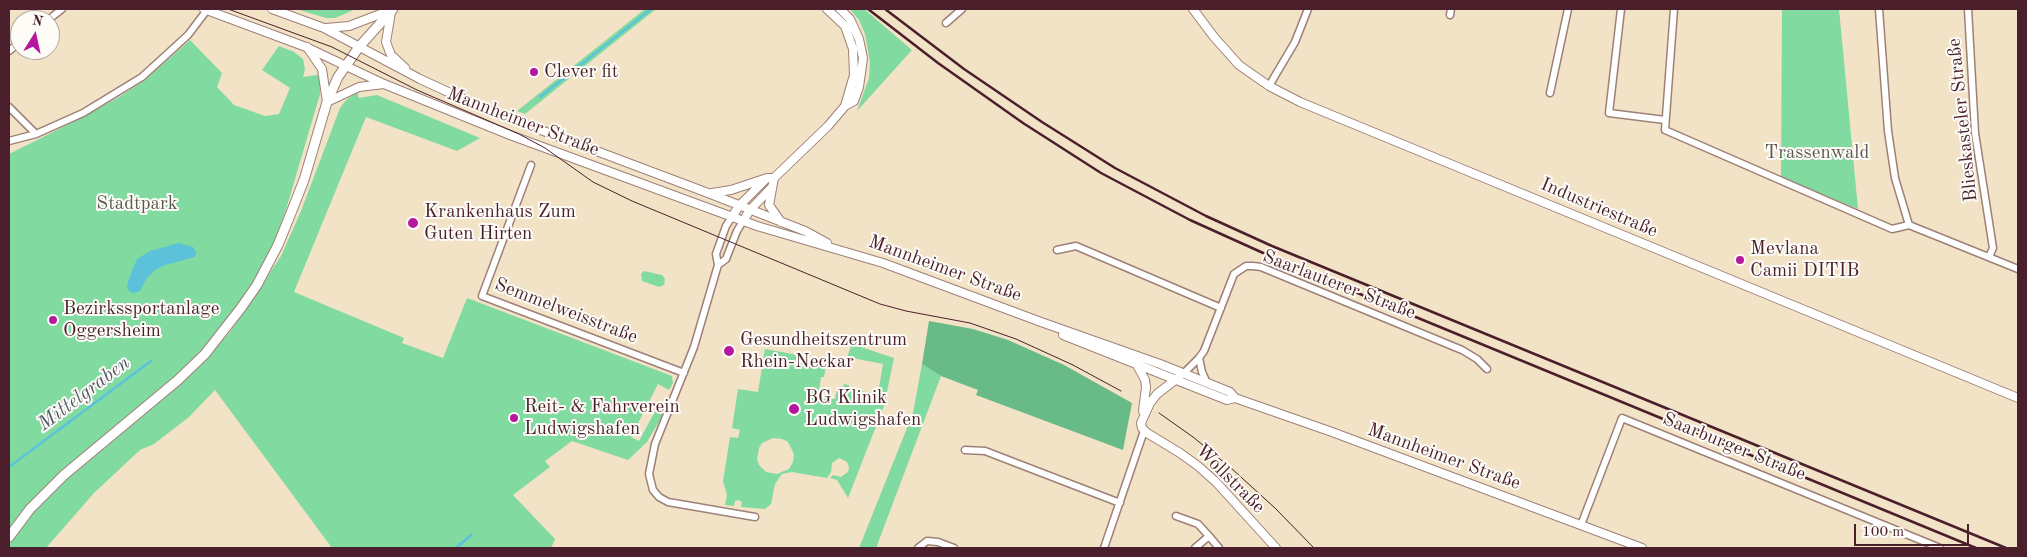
<!DOCTYPE html>
<meta charset="utf-8">
<style>
body{margin:0}
#map{position:relative;width:2027px;height:557px;overflow:hidden;background:#f2e2c6;font-family:"Old Standard TT",serif}
canvas{display:block}
.frame{position:absolute;inset:0;border:10px solid #4a1f2b;pointer-events:none}
.north{position:absolute;left:10px;top:10px;width:50px;height:50px;box-sizing:border-box;background:#fdfcf7;border:1px solid #b5a4a5;border-radius:50%;rotate:10deg;font-size:14px;font-weight:700;line-height:20px;text-align:center;color:#4a1f2b}
.north::after{content:'';display:block;margin:auto;width:18px;height:22px;background:#b5179e;clip-path:polygon(50% 0,100% 100%,50% 72%,0 100%)}
.scale{position:absolute;left:1854px;top:524px;width:115px;height:22px;box-sizing:border-box;border:2px solid #4a1f2b;border-top:0;padding-left:6px;font-size:15px;line-height:18px;white-space:nowrap;color:#4a1f2b;-webkit-text-stroke:4px #fdfcf7;paint-order:stroke}
</style>
<div id="map">
<canvas width="2027" height="557"></canvas>
<div class="frame"></div>
<div class="north">N</div>
<div class="scale">100 m</div>
</div>
<script>
const g = document.querySelector('canvas').getContext('2d');
g.lineJoin = 'round';
function paint(path, color) {
  g.fillStyle = color;
  g.fill(path, 'evenodd');
}
function toPath(rows) {
  const path = new Path2D();
  for (const r of rows) {
    path.moveTo(r[0], r[1]);
    for (let i = 2; i < r.length; i += 2) path.lineTo(r[i], r[i + 1]);
  }
  return path;
}
function trace(path, color, width, dash) {
  g.strokeStyle = color;
  g.lineWidth = width;
  g.lineCap = dash ? 'butt' : 'round';
  g.setLineDash(dash || []);
  g.stroke(path);
}
function label(font, color, halo, rows, align = 'center') {
  g.font = font + ' "Old Standard TT",serif';
  g.lineWidth = 4;
  g.setLineDash([]);
  g.textBaseline = 'middle';
  g.strokeStyle = halo;
  g.fillStyle = color;
  for (const [text, x, y, turn = 0] of rows) {
    g.save();
    g.translate(x, y);
    g.rotate((+turn || 0) * Math.PI / 180);
    g.textAlign = isNaN(turn) ? turn : align;
    if (halo) g.strokeText(text, 0, 0);
    g.fillText(text, 0, 0);
    g.restore();
  }
}
const green = toPath([
 [296,9,356,9,335,18,326,18],
 [645,9,656,9,525,114,517,111],
 [850,9,864,9,912,50,857,111,869,78,870,62,865,34,859,20],
 [1782,9,1839,9,1858,209,1781,178],
 [190,40,222,73,217,87,234,105,265,116,279,114,290,88,262,70,279,46,294,52,303,59,305,69,303,77,317,75,321,77,320,94,285,213,274,242,253,282,222,327,200,352,176,375,60,472,27,506,9,530,9,154,85,116,119,97,144,81],
 [357,92,359,98,377,95,480,138,457,151,366,117,294,292,404,338,402,343,443,358,467,298,672,376,673,383,669,390,658,384,631,437,639,441,659,404,667,408,647,442,628,460,572,441,545,461,550,467,513,495,555,539,551,548,332,548,215,390,189,417,154,444,140,450,94,493,46,548,9,548,9,545,14,536,33,511,65,481,181,384,230,332,281,256,301,211,340,108,346,100],
 [644,271,662,275,665,279,664,285,659,287,642,281,641,274],
 [852,344,894,358,884,406,848,498,837,480,830,478,833,475,841,477,848,472,849,467,847,462,839,458,832,463,831,472,827,478,792,472,782,474,775,484,771,504,765,509,741,507,742,502,738,500,735,501,734,506,725,505,727,495,723,481,730,437,738,438,740,430,732,428,738,389,758,392,765,349,804,356,803,365,826,366,824,377,821,377,818,397,835,399,837,390,842,391,844,384,849,385,849,389,878,394,883,364,847,357],
 [773,438,782,439,788,442,794,454,793,462,789,469,777,474,766,472,759,465,757,459,759,448,762,443],
 [922,364,941,376,876,548,859,548,913,413]
]);
const forest = toPath([
 [929,321,973,329,1008,340,1064,365,1132,403,1123,450,976,395,978,390,941,376,922,364]
]);
const water = toPath([
 [179,243,193,247,196,252,195,257,165,265,155,270,147,278,140,291,134,293,130,292,127,287,128,281,137,259,150,251]
]);
const stream = toPath([
 [540,97,651,9],
 [9,467,151,361],
 [456,548,471,535]
]);
const minor = toPath([
 [1621,9,1609,113,1665,120],
 [1674,9,1665,130,1892,229,1909,225,2018,269],
 [1879,9,1888,131,1895,178,1909,225],
 [1968,9,1975,133,1993,248,1989,257],
 [1450,15,1451,9],
 [48,20,62,9],
 [946,23,962,9],
 [9,51,20,42],
 [1269,86,1295,42,1308,9],
 [1550,93,1568,9],
 [9,107,36,134],
 [9,141,36,134,83,113,142,77,188,35,207,10],
 [531,165,482,296,684,373],
 [732,217,726,226,716,254,718,265,694,347,655,444,649,474,653,490,659,497,668,502,755,517],
 [1057,250,1076,246,1221,308],
 [718,265,726,259,737,231,743,221],
 [1199,358,1202,372,1207,383],
 [1183,374,1199,358,1204,351,1234,274,1246,266,1253,266,1261,267,1462,350,1477,359,1487,369],
 [965,450,985,451,1120,503],
 [1176,516,1198,524,1209,536],
 [1581,525,1622,418,1940,548],
 [918,548,927,541,938,542,954,548],
 [1104,548,1144,431],
 [1195,548,1209,536,1219,548]
]);
const tertiary = toPath([
 [204,9,306,47,384,84,510,135,757,226,883,263,1041,322,1160,364,1230,392,1235,398],
 [272,9,324,28,420,79,485,109,708,193,805,231,827,243],
 [827,9,845,26,853,49,854,75,845,106],
 [1193,9,1214,37,1239,65,1269,86,1300,102,2018,398],
 [391,12,386,42,391,55,405,68],
 [326,28,349,26,391,10],
 [307,47,322,69,327,102,359,87,384,84],
 [712,193,731,190,767,178,774,178],
 [732,217,739,206,765,180],
 [743,221,750,210,772,187],
 [781,222,769,205,774,178,828,126,845,106,854,101,859,87,863,58,859,39,850,19,840,9],
 [1063,335,1227,400,1235,398,1332,432,1642,548],
 [1137,365,1145,380,1146,387,1143,411],
 [1179,377,1157,394,1150,403,1141,423,1142,428,1147,433,1180,453,1198,466,1216,482,1276,548]
]);
const secondary = toPath([
 [9,537,30,509,64,475,178,380,205,354,241,308,257,285,278,245,291,213,304,180,327,102,338,77,359,47,393,9]
]);
const tram = toPath([
 [228,9,332,47,417,90,519,134,545,148,593,182,632,201,880,304,906,311,970,323,1016,339,1073,365,1121,391],
 [1159,413,1193,437,1231,468,1275,508,1314,548]
]);
const rail = toPath([
 [868,9,938,63,1023,123,1101,173,1190,220,1292,266,1976,548],
 [885,9,964,69,1042,122,1115,168,1206,216,1272,246,2006,548]
]);
const markers = [
 [534,72,5,"#b5179e"],
 [413,223,6,"#b5179e"],
 [1740,260,5,"#b5179e"],
 [53,320,5,"#b5179e"],
 [729,351,6,"#b5179e"],
 [794,409,6,"#b5179e"],
 [514,418,5,"#b5179e"]
];
const poiNames = [
 ["Clever fit",544,72],
 ["Krankenhaus Zum",424,212],
 ["Guten Hirten",424,234],
 ["Mevlana",1750,249],
 ["Camii DITIB",1750,271],
 ["Bezirkssportanlage",63,309],
 ["Oggersheim",63,331],
 ["Gesundheitszentrum",740,340],
 ["Rhein-Neckar",740,362],
 ["BG Klinik",805,398],
 ["Ludwigshafen",805,420],
 ["Reit- & Fahrverein",524,407],
 ["Ludwigshafen",524,429]
];
const streetNames = [
 ["Blieskasteler Straße",1963,120,-96],
 ["Mannheimer Straße",523,122,21],
 ["Industriestraße",1599,208,23],
 ["Mannheimer Straße",945,269,20],
 ["Saarlauterer Straße",1339,285,21],
 ["Semmelweisstraße",566,311,21],
 ["Saarburger Straße",1734,447,22],
 ["Mannheimer Straße",1444,457,20],
 ["Wollstraße",1230,479,45]
];
const parkNames = [
 ["Trassenwald",1817,153],
 ["Stadtpark",137,204]
];
const waterNames = [
 ["Mittelgraben",84,394,-37]
];
paint(green, '#81daa0');
paint(forest, '#68ba86');
paint(water, '#5cc2da');
trace(stream, '#5cc2da', 2.5);
trace(minor, '#9e8078', 9);
trace(tertiary, '#9e8078', 10);
trace(secondary, '#9e8078', 11);
trace(minor, '#fff', 6);
trace(tertiary, '#fff', 8);
trace(secondary, '#fff', 9);
trace(tram, '#4a1f2b', 1);
trace(rail, '#4a1f2b', 2.5);
for (const [x, y, r, color] of markers) {
  const dot = new Path2D();
  dot.arc(x, y, r, 0, 2 * Math.PI);
  g.fillStyle = color;
  g.fill(dot);
  trace(dot, '#fdfcf7', 2);
}
label('19px', '#4a1f2b', '#fdfcf7', poiNames, 'left');
label('19px', '#4a1f2b', '#fdfcf7', streetNames);
label('19px', '#5a574e', '#fdfcf7', parkNames);
label('italic 20px', '#505868', '#fdfcf7', waterNames);
</script>
